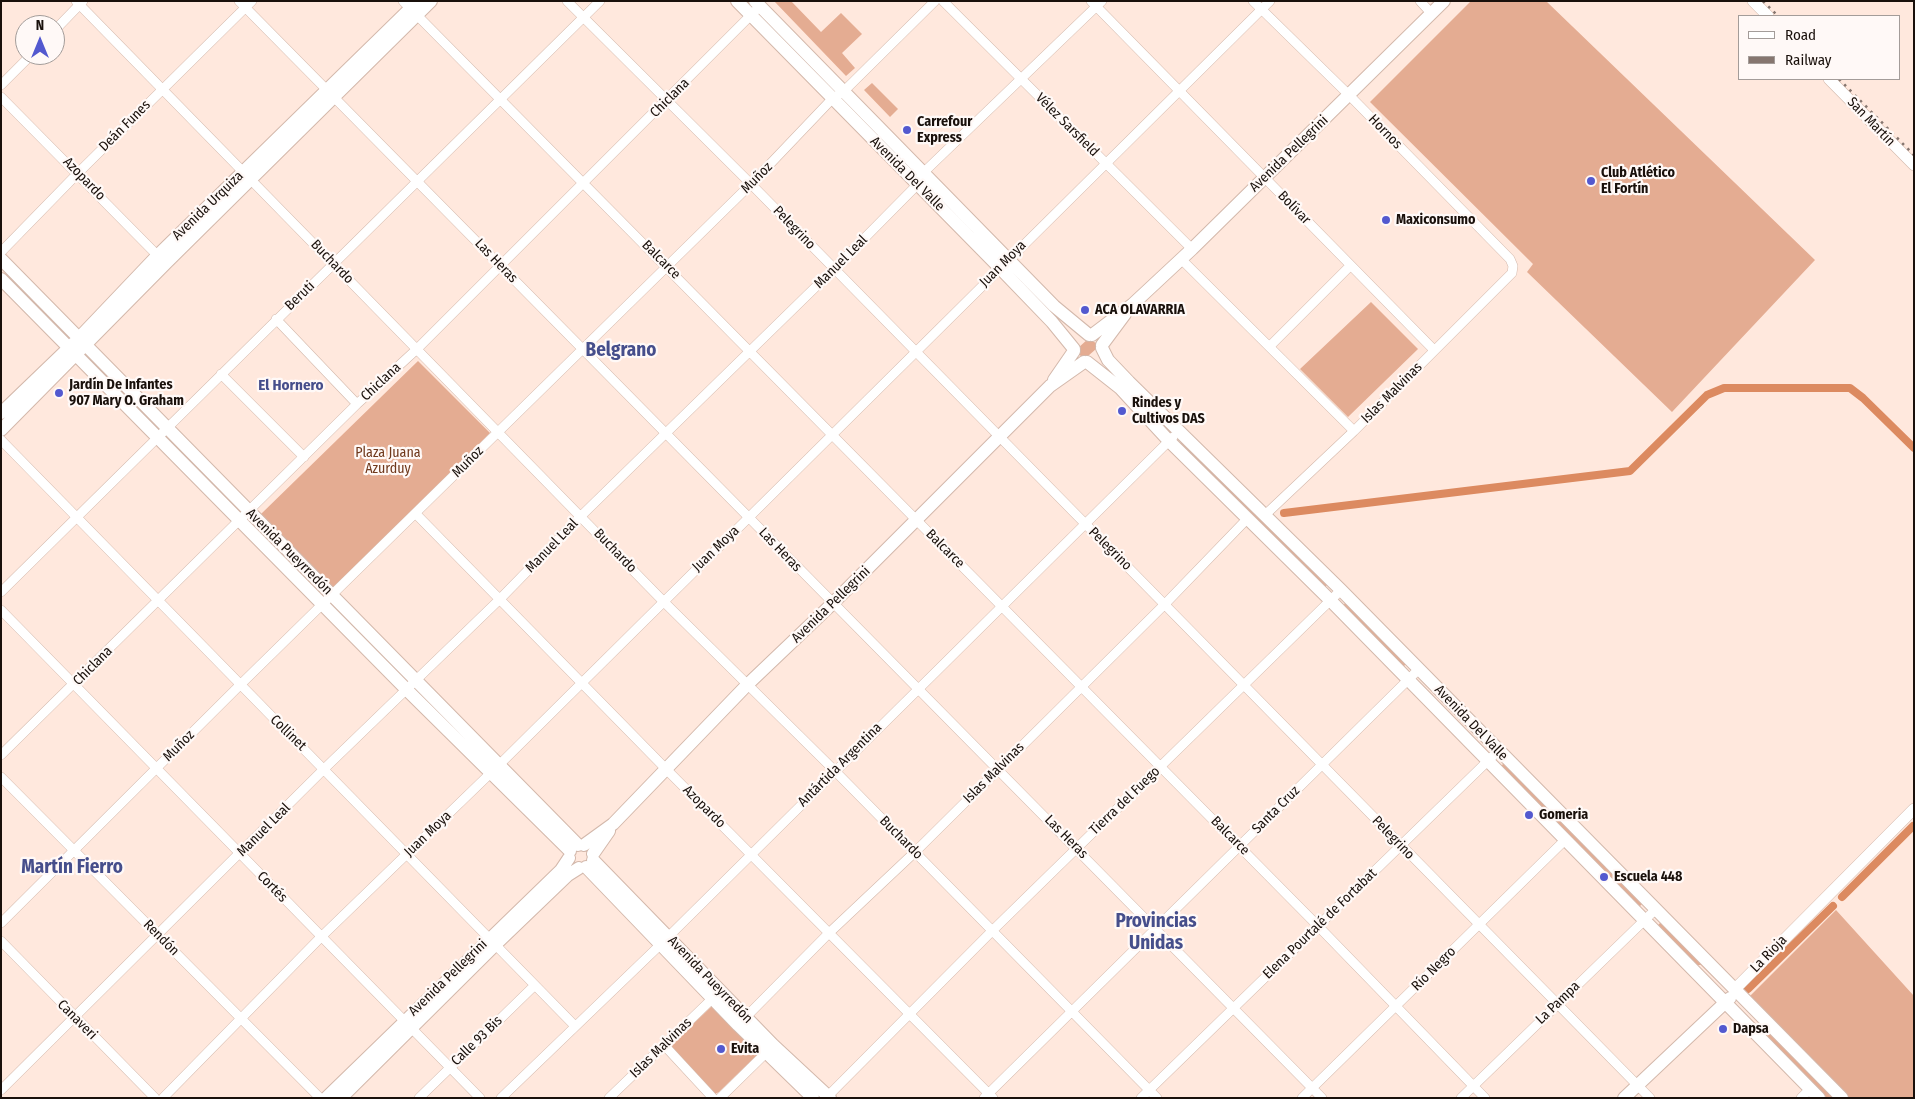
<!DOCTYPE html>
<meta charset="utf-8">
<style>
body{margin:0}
#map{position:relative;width:1915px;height:1099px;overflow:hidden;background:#ffe8dd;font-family:"Fira Sans Condensed",sans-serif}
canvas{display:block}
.frame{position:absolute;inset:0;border:2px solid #19100b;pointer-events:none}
.legend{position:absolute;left:1738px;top:15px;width:162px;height:65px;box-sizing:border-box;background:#fff9f7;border:1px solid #a39c99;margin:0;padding:6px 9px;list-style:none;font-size:15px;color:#19100b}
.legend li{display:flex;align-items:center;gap:10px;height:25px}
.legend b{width:25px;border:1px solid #a39c99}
.north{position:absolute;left:15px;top:15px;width:50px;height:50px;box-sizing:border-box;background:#fff9f7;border:1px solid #a39c99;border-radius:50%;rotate:0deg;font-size:14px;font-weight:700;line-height:20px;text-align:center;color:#19100b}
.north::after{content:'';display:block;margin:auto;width:18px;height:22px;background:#5359cf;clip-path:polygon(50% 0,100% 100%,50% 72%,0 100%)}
</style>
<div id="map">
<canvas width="1915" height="1099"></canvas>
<div class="frame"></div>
<ul class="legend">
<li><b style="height:6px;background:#fff"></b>Road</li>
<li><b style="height:6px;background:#86766f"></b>Railway</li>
</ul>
<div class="north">N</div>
</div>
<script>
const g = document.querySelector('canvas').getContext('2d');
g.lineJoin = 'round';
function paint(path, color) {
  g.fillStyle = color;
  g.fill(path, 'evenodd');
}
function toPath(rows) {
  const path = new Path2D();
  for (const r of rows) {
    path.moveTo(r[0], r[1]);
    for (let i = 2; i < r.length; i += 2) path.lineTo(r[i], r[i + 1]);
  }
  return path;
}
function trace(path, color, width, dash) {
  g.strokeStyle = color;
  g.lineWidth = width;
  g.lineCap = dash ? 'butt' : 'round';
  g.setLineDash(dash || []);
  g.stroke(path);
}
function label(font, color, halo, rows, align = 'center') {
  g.font = font + ' "Fira Sans Condensed",sans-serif';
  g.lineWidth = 4.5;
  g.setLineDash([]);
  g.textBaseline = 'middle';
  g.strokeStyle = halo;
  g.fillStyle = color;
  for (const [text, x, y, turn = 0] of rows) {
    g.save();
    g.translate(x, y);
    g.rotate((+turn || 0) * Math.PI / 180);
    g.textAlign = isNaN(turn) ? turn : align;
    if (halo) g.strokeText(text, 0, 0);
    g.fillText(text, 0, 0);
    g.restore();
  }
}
const green = toPath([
 [774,1,791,1,821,32,841,13,862,34,842,53,855,68,846,76],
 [1471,1,1546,1,1815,260,1672,412,1527,272,1533,264,1370,102],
 [872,83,898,109,890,117,864,90],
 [1371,302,1418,349,1348,417,1300,369],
 [1088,339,1096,343,1096,349,1088,356,1081,356,1078,354,1078,348],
 [418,361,490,433,334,588,261,514],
 [1182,442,1327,585,1324,588,1179,445],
 [1345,603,1406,664,1403,667,1343,606],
 [1504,763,1642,904,1639,907,1501,766],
 [1836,910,1914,996,1914,1098,1849,1098,1750,996],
 [1661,922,1721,985,1701,965,1696,965,1658,925],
 [713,1005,758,1054,719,1092,715,1094,669,1047],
 [1745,1014,1765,1033,1770,1033,1833,1098,1827,1098]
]);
const canal = toPath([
 [1284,513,1630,471,1707,395,1724,388,1850,388,1863,398,1914,448],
 [1842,897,1913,826],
 [1748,989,1833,906]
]);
const minor = toPath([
 [76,1,663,601,834,770,1157,1098],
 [239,1,1322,1098],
 [403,1,1318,926,1485,1098],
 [567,1,751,184,1650,1098],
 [943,1,1192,249],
 [1091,1,1434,350],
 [1253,1,1349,95,1510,259,1513,266,1512,273,1354,431,1265,515],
 [1420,1,1431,13],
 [55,30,83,1],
 [1,85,31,55],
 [1,97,161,259],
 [1,252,78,173,252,1],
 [1181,259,1354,431],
 [276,319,357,404],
 [1270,346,1350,266],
 [221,374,304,457],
 [1,440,574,1025],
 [416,514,667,770,993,1098],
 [1,592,600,1],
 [1,610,480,1098],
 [1,755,357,404,417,349,760,6],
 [1,777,320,1098],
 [1,923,240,685,751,184,832,99,844,91,935,1],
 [1,941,155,1098],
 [742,1021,829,933,915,852,1165,604,1247,519],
 [664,1045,713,1098],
 [1,1090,324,769,500,599,581,516,834,269,918,184,923,173,1102,1],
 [163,1098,321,937,500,764,1270,1],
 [419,1098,535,985],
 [501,1098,660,945,1173,437],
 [609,1098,713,998],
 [720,1098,770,1049],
 [826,1098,992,931,1341,590],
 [984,1098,1419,669],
 [1141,1098,1498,751],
 [1302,1098,1565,840],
 [1461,1098,1656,909],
 [1801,1098,1810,1089]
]);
const tertiary = toPath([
 [1753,1,1768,16],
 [1829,79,1914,165],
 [1735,989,1914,809]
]);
const secondary = toPath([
 [737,1,999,267,1052,322,1074,349],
 [755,1,1054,306,1089,335],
 [1,259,578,845],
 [1,279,407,690,570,851],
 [1092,335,1133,304,1192,249,1444,1],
 [1102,345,1125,314],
 [1102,348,1108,360,1129,382,1341,590,1842,1098],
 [1087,362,1120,388,1169,441,1329,599,1819,1098],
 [1054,380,1074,351],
 [1,413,79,338,157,256,418,1],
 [1,430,166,263,431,1],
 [584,845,613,824,747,685,832,604,1050,386,1084,362],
 [593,854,609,831],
 [593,860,773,1045,830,1098],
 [586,867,738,1025,813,1098],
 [326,1098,561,870,569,858],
 [341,1098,496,944,568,875,579,868],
 [1624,1098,1730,998]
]);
const rail = toPath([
 [1763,1,1778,16],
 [1839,79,1914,155]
]);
const markers = [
 [907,130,5,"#5359cf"],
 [1591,181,5,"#5359cf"],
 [1386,220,5,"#5359cf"],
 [1085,310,5,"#5359cf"],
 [59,393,5,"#5359cf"],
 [1122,411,5,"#5359cf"],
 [1529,815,5,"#5359cf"],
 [1604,877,5,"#5359cf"],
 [1723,1029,5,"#5359cf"],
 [721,1049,5,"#5359cf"]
];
const streetNames = [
 ["Chiclana",670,98,-45],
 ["San Martín",1871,122,46],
 ["Vélez Sarsfield",1067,125,45],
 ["Deán Funes",125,126,-45],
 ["Hornos",1385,132,46],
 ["Avenida Pellegrini",1289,154,-44],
 ["Avenida Del Valle",907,174,45],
 ["Muñoz",757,178,-45],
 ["Azopardo",84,179,46],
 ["Avenida Urquiza",208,206,-44],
 ["Bolívar",1294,208,46],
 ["Pelegrino",794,228,46],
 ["Balcarce",661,260,45],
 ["Las Heras",496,261,46],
 ["Buchardo",332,262,46],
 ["Manuel Leal",841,262,-45],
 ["Juan Moya",1003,264,-45],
 ["Beruti",300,296,-44],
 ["Chiclana",381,382,-43],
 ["Islas Malvinas",1392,393,-45],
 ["Muñoz",468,462,-45],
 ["Manuel Leal",552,546,-46],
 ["Juan Moya",716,549,-44],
 ["Balcarce",945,549,45],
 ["Pelegrino",1110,549,45],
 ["Las Heras",780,550,46],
 ["Buchardo",615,551,46],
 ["Avenida Pueyrredón",289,552,45],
 ["Avenida Pellegrini",831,605,-44],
 ["Chiclana",93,666,-45],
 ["Avenida Del Valle",1471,723,46],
 ["Collinet",288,733,44],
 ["Muñoz",179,746,-45],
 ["Antártida Argentina",840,765,-45],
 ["Islas Malvinas",994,773,-45],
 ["Tierra del Fuego",1125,801,-44],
 ["Azopardo",704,807,45],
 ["Santa Cruz",1276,810,-45],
 ["Manuel Leal",264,830,-45],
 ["Juan Moya",428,834,-44],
 ["Balcarce",1230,836,45],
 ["Las Heras",1066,837,45],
 ["Buchardo",901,838,45],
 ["Pelegrino",1393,838,46],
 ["Cortés",272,887,46],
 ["Elena Pourtalé de Fortabat",1320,924,-44],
 ["Rendón",161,938,45],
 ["La Rioja",1769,954,-46],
 ["Río Negro",1434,969,-45],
 ["Avenida Pellegrini",448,978,-44],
 ["Avenida Pueyrredón",710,980,46],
 ["La Pampa",1558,1003,-44],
 ["Canaveri",77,1020,45],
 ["Calle 93 Bis",477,1041,-44],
 ["Islas Malvinas",661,1048,-44]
];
const poiNames = [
 ["Carrefour",917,122],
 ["Express",917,138],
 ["Club Atlético",1601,173],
 ["El Fortín",1601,189],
 ["Maxiconsumo",1396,220],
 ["ACA OLAVARRIA",1095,310],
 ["Jardín De Infantes",69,385],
 ["907 Mary O. Graham",69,401],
 ["Rindes y",1132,403],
 ["Cultivos DAS",1132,419],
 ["Gomeria",1539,815],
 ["Escuela 448",1614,877],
 ["Dapsa",1733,1029],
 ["Evita",731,1049]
];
const parkNames = [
 ["Plaza Juana",388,453],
 ["Azurduy",388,469]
];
const neighbourhoodNames = [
 ["El Hornero",291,386]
];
const districtNames = [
 ["Belgrano",621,351],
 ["Martín Fierro",72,868],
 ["Provincias",1156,922],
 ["Unidas",1156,944]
];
paint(green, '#e4ac92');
trace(canal, '#dc8a60', 8);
trace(minor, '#d3b8ab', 10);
trace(tertiary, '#d3b8ab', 12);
trace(secondary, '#d3b8ab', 14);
trace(minor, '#fff', 9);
trace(tertiary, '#fff', 11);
trace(secondary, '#fff', 12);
trace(rail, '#86766f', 2.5, [2.5, 5]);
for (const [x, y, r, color] of markers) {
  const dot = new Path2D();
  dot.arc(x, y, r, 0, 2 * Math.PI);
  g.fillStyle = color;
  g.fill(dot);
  trace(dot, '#fff9f7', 2);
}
label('14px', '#19100b', '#fff9f7', streetNames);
label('bold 14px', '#19100b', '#fff9f7', poiNames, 'left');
label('14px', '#70391c', '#fff9f7', parkNames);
label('bold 15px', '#464e8b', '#fff9f7', neighbourhoodNames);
label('bold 19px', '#464e8b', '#fff9f7', districtNames);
</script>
